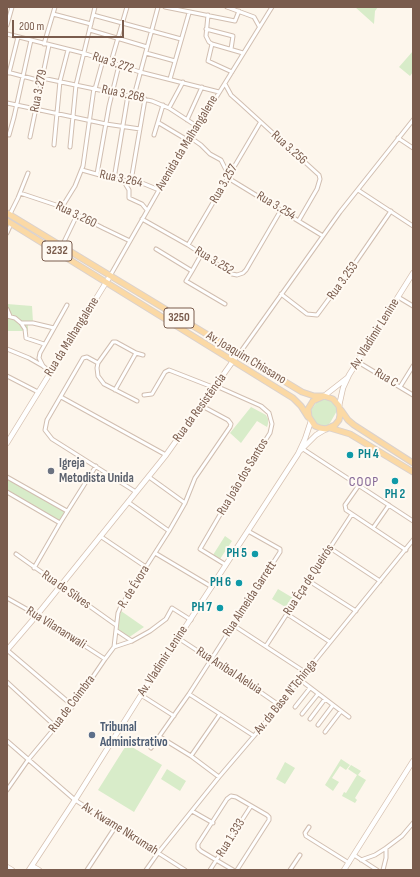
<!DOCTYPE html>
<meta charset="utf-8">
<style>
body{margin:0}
#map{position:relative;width:420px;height:877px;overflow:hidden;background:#fdf6ec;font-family:"Sofia Sans Condensed",sans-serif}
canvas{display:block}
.frame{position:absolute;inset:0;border:8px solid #7a5c4d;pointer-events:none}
.scale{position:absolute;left:12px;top:20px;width:112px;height:18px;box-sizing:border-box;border:2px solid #7a5c4d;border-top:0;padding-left:5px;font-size:12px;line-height:14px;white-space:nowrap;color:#7a5c4d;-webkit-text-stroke:3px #fffaf3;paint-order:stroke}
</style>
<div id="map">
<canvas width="420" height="877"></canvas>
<div class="frame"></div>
<div class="scale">200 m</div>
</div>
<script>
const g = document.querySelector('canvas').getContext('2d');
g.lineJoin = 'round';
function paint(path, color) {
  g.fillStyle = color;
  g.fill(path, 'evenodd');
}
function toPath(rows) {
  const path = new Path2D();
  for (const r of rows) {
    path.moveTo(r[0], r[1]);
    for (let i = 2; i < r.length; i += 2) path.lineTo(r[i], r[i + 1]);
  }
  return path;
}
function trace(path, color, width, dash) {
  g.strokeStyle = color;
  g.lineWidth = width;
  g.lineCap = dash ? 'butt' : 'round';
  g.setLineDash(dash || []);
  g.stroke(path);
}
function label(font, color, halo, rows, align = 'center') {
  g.font = font + ' "Sofia Sans Condensed",sans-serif';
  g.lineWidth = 4;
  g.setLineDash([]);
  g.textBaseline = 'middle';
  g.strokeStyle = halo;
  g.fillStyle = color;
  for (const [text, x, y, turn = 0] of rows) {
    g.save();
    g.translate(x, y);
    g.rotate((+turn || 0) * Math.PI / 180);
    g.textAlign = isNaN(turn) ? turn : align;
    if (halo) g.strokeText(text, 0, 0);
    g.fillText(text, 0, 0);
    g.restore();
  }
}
const green = toPath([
 [355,7,378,7,375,11,374,24],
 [413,51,413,72,410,76,399,67],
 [7,304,32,306,33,322,28,323,28,331,7,331],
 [320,398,333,398,338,409,330,423,324,428,312,425,310,411],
 [251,407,266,415,268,419,268,424,267,427,257,421,241,443,230,433],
 [7,477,67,511,60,523,7,492],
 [225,536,232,541,220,559,213,555],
 [278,589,293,598,287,608,272,599],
 [121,611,144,627,128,638,118,630,119,618],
 [127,744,162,765,134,812,98,790],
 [341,759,350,765,346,770,340,766,332,778,339,782,333,791,325,785],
 [285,762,295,768,285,784,276,779],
 [351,765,361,771,358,775,366,780,355,798,357,800,355,803,342,796,344,792,346,793,357,775,348,769],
 [167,769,186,781,180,791,161,779]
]);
const street = toPath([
 [165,7,235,21,239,11],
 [227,7,254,17,259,26],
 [53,14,91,24],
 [93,15,181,39],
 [208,15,206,36,209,42,212,44,243,53],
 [7,25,12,7],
 [206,29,233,36,231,49],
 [90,30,147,47],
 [7,34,83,53,140,72,219,92],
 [44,44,55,7],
 [212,44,208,61,232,72],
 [146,53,175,61],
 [111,62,127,7],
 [7,72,41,81],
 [9,73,18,37],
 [42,78,152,101,169,108,198,127],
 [170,79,189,13],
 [225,84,231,95,240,103,319,175,320,179,317,189,299,220],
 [95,89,103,60],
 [134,96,158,7],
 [7,103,106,124,140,129],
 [169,108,183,82],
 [187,120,202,87],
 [159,123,189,141],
 [9,135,14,117,31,40],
 [154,135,163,105],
 [30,137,49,45],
 [191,138,201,145,210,154,221,160,226,170,230,174],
 [398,138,413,148],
 [54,145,60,81,68,50],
 [70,147,76,85,95,7],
 [82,170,114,179,142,183,159,190],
 [97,174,109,106,119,65],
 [228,178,323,236],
 [114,179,128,95],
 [123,180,129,190,129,198,142,204,147,210],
 [131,181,145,99],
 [358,190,413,226],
 [20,193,62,207,103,228,130,241],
 [62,207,75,186,83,166,94,88],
 [10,214,18,198,28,173],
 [142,219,188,245,232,274,237,275,243,273,246,270,281,210],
 [7,233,11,224],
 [188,245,260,123],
 [62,246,77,215],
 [156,249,192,271,201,255],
 [192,271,186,281,225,304],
 [110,276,159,190,272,7],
 [281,294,307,314,317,315,351,269,391,211],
 [398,297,413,306],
 [7,309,10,316],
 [7,316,15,318,21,323,25,329,26,338,44,344],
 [21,323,33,323,54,328],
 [7,349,29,358,43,366],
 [239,354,340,212,413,120],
 [358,362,413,395],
 [98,363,87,357,83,358,47,420,45,430,52,439,136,492],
 [50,372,43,366,39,358,40,353,67,305],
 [7,376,38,392],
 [216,386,261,406,269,413,272,424,270,433,242,477,200,549,226,565],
 [400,387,413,366],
 [115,390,136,353],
 [144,395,152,394,165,372,169,370,215,388],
 [61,397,166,455],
 [137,401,104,384,98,376,97,368,98,363,113,342,116,342,136,353,143,355],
 [303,449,413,521],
 [7,477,67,511],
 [149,477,185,503],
 [359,485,345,505,346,510,406,550],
 [7,492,60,523],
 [128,502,169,531],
 [373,528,389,505],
 [100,536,146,567],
 [330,548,380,581],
 [155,553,212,587],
 [16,554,116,625],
 [34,568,60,523,96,466],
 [309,581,356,611],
 [7,598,37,615,105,659],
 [287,614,330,642],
 [233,625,305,672],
 [117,631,132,641],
 [178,638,253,687,279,705],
 [266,646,352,514],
 [114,647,118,613,121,606,169,531,185,503,195,478,230,427,231,424,228,420,202,406],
 [114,647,132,641,150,631,166,619,172,608,191,620],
 [7,650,73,706],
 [299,679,349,717],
 [7,682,56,727],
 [189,694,254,736],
 [141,695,174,716],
 [295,707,310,688],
 [302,714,318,694],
 [310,719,325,699],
 [318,725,333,705],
 [325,732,341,711],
 [160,737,191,756,219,777],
 [7,741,75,800,185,870],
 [151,748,189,694,280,552,280,549,248,531],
 [191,756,220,714],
 [7,790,28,760,73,706,105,659,114,647],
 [192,811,213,823],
 [309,827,305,833,306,836,349,863],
 [354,855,377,870],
 [361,860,375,855,386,848,402,836,413,823],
 [87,870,116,826],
 [146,870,158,853,219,777,254,736,413,540],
 [210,870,251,806],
 [233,870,201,851,198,848,198,844,227,799,231,796,236,797,267,815,269,817,269,820,237,870],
 [290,870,300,855],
 [383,870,386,858,386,848]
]);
const secondary = toPath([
 [324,396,347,378],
 [339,406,343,388,349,375,413,273],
 [7,443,110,276],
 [300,451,316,435,326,429],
 [7,650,37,615,166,455,238,354],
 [32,866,39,870],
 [7,867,12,870],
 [29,870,75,800,141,695,298,454,305,439,311,421],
 [344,870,413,761]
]);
const primary = toPath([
 [7,213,302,392,314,396,324,396,333,399,339,406,340,415,339,420,335,425,326,429,320,428,315,426,309,417,308,409,313,401,324,396],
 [7,221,293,398,301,406,308,417],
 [341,410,348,420,354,425,413,463],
 [330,428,350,434,413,472]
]);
const markers = [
 [350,455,4,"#0f9aa8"],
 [51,471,4,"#6b7280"],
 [395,481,4,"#0f9aa8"],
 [255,554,4,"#0f9aa8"],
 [239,583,4,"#0f9aa8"],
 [220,608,4,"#0f9aa8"],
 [92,735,4,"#5c6f8a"]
];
const shields = [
 [57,251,30],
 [179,318,30]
];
const shieldNames = [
 ["3232",57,251],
 ["3250",179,318]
];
const streetNames = [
 ["Rua 3.272",113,63,18],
 ["Rua 3.279",39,91,-79],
 ["Rua 3.268",123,94,12],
 ["Avenida da Malhangalene",187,143,-59],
 ["Rua 3.256",289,148,42],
 ["Rua 3.264",121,179,12],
 ["Rua 3.257",224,184,-60],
 ["Rua 3.254",276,206,31],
 ["Rua 3.260",76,215,26],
 ["Rua 3.252",214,261,31],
 ["Rua 3.253",343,281,-54],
 ["Av. Vladimir Lenine",375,334,-58],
 ["Rua da Malhangalene",72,337,-58],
 ["Av. Joaquim Chissano",246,358,31],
 ["Rua C",386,378,31],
 ["Rua da Resistência",200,408,-54],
 ["Rua João dos Santos",243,477,-59],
 ["Rua Éça de Queirós",309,580,-57],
 ["R. de Évora",134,587,-58],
 ["Rua de Silves",66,590,35],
 ["Rua Almeida Garrett",250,599,-57],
 ["Rua Vilananwali",56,628,32],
 ["Av. Vladimir Lenine",163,661,-57],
 ["Rua Aníbal Aleluia",229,671,33],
 ["Av. da Base N'Tchinga",286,697,-51],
 ["Rua de Coimbra",72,704,-53],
 ["Av. Kwame Nkrumah",120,829,32],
 ["Rua 1.333",231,838,-58]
];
const cultureNames = [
 ["PH 4",358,455,"left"],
 ["PH 2",395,495,"center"],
 ["PH 5",247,554],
 ["PH 6",231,583],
 ["PH 7",212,608]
];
const worshipNames = [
 ["Igreja",59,464],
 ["Metodista Unida",59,479]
];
const serviceNames = [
 ["Tribunal",100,728],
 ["Administrativo",100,743]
];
const neighbourhoodNames = [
 ["COOP",364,482]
];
paint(green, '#d8ecc9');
trace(street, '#d1beb0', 5);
trace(secondary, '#d6c0b0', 6);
trace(primary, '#dad1cd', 7);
trace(street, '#fff', 3);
trace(secondary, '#fff', 4.5);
trace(primary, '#fbd9a5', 5);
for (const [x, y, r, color] of markers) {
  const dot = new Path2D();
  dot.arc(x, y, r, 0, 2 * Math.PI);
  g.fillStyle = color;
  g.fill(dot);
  trace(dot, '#fffaf3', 1.5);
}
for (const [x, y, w] of shields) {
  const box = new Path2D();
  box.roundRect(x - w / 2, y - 10, w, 20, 3);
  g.fillStyle = '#fffaf3';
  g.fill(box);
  trace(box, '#7a5c4d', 1);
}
label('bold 12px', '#7a5c4d', null, shieldNames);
label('13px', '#7a5c4d', '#fffaf3', streetNames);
label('bold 13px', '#0d838f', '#fffaf3', cultureNames, 'right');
label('bold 13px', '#5b616d', '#fffaf3', worshipNames, 'left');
label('bold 13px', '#4e5e75', '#fffaf3', serviceNames, 'left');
g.letterSpacing = '1px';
label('14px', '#846695', '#fffaf3', neighbourhoodNames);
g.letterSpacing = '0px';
</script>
